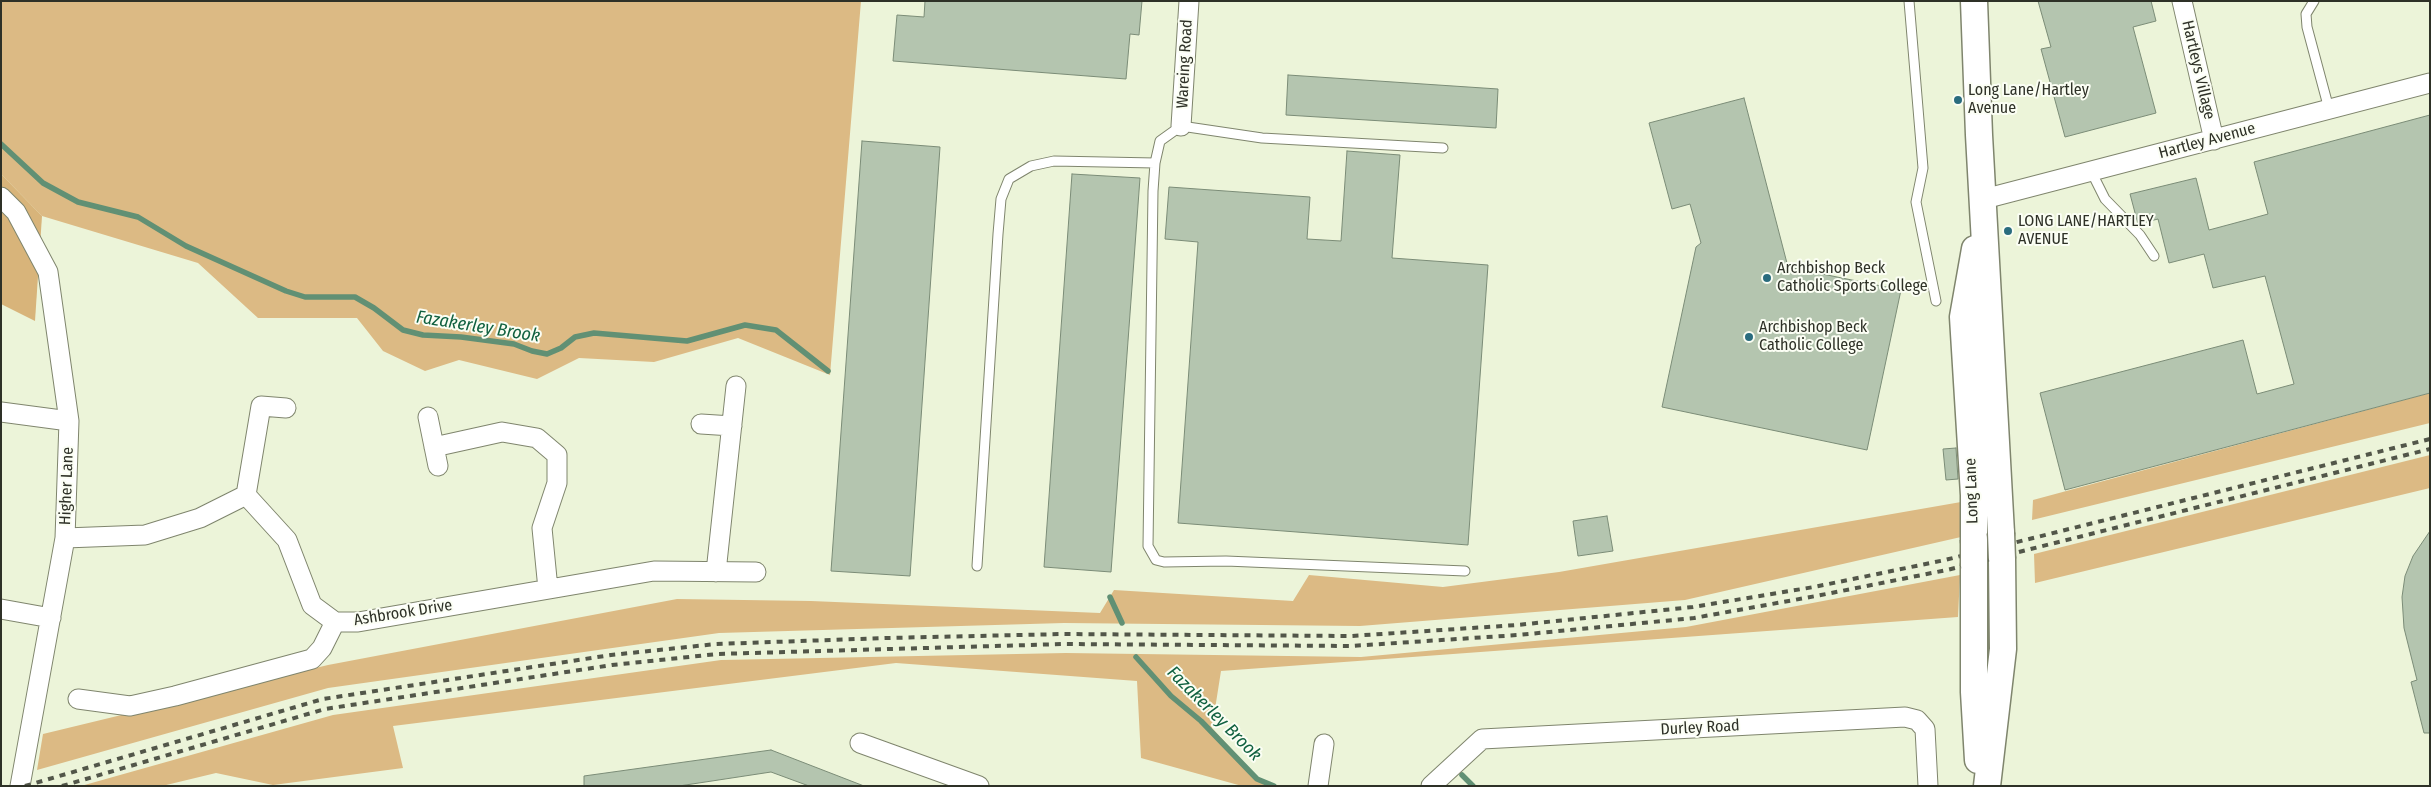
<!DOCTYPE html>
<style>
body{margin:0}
#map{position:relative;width:2431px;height:787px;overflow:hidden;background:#ecf4d9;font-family:"Fira Sans Condensed",sans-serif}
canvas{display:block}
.frame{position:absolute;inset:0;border:2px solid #2e3127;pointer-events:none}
</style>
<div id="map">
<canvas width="2431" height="787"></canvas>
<div class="frame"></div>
</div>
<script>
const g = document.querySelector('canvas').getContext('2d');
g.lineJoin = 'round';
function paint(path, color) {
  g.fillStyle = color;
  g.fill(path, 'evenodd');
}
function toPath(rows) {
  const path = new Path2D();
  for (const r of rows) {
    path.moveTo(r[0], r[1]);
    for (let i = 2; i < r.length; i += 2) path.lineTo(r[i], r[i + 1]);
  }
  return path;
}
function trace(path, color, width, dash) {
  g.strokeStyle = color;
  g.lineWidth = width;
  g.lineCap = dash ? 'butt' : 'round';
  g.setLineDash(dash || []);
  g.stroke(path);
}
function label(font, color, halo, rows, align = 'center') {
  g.font = font + ' "Fira Sans Condensed",sans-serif';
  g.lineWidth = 4;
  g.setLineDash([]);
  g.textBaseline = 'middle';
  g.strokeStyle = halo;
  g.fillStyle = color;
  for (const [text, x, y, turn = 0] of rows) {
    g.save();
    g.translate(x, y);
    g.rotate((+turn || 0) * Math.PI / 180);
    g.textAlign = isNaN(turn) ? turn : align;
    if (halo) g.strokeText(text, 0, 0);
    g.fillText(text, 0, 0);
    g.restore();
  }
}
const green = toPath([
 [1,1,861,1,830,375,738,338,654,362,579,358,537,379,459,360,425,371,383,351,357,318,258,318,198,263,42,216,1,174],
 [2430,393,2430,423,2032,520,2033,500],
 [2430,455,2430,488,2035,583,2034,554],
 [1961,502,1961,537,1685,600,1360,626,1064,623,719,633,328,688,37,770,43,734,328,665,677,599,811,601,1100,613,1114,590,1293,601,1309,575,1443,587,1559,572],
 [1960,575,1958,617,1221,671,1212,728,1266,786,1242,786,1141,758,1137,681,896,663,393,726,403,768,273,785,216,773,162,786,81,786,333,715,721,660,1066,653,1361,657,1686,627]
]);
const forest = toPath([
 [1,174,42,216,35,321,1,304]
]);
const stream = toPath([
 [1,144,43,183,78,202,138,217,186,246,286,291,305,297,355,297,374,308,403,330,423,335,461,337,514,344,532,351,547,354,561,348,575,337,594,333,687,341,745,325,776,330,828,371],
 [1110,597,1122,623],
 [1136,657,1171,696,1201,721,1257,779,1274,786],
 [1462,775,1473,786]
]);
const building = toPath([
 [925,1,1142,1,1139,35,1130,34,1126,79,893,61,897,15,924,17,925,1],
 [2038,1,2151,1,2156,21,2133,27,2156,113,2065,137,2041,49,2051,47,2038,1],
 [1288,75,1498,89,1496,128,1286,115,1288,75],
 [1744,98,1788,267,1901,290,1867,450,1662,407,1696,247,1701,243,1690,204,1672,209,1649,123,1744,98],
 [2430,115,2430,393,2065,490,2040,393,2243,340,2257,394,2294,384,2265,276,2213,288,2204,254,2169,263,2158,219,2138,224,2130,194,2196,178,2209,230,2250,219,2268,214,2254,162,2430,115],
 [862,141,940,147,910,576,831,571,862,141],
 [1347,151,1400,155,1392,258,1488,265,1468,545,1178,523,1198,242,1165,239,1169,187,1310,197,1307,239,1341,241,1347,151],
 [1072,174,1140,178,1111,572,1044,567,1072,174],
 [1956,448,1958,479,1946,480,1943,449,1956,448],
 [1607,516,1613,551,1578,556,1573,521,1607,516],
 [2430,531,2430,733,2424,733,2411,682,2417,680,2404,628,2402,597,2405,576,2413,556,2430,531],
 [771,750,864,786,809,786,771,772,679,786,584,786,584,776,771,750]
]);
const lane = toPath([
 [1909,1,1923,168,1916,202,1936,301],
 [2314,1,2306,14,2307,27,2329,109],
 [1443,148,1262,138,1181,126,1160,141,1155,163,1153,191,1148,546,1156,560,1164,562,1226,561,1465,571],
 [2091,171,2105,199,2140,235,2154,256],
 [977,566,998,234,1001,199,1009,179,1031,166,1054,161,1155,163]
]);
const street = toPath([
 [2182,1,2214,140],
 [1181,126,1189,1],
 [1,197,16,212,48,272,69,421,65,538,20,786],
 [1984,199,2430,83],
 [1,412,69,421],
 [428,417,438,466],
 [701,424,732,426],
 [434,447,502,432,537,438,557,455,557,483,542,528,548,589],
 [246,495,261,406,286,408],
 [65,538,145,535,200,518,246,495,287,540,312,605,335,622,358,622,654,571,756,572],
 [716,572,736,386],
 [1,609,51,618],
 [78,699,130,706,175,696,312,659,322,648,335,622],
 [860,743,979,786],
 [1318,786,1324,744],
 [1431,786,1482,739,1905,717,1917,720,1925,729,1928,786]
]);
const secondary = toPath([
 [1974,1,1979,135,2001,533],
 [1974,540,1974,495,1963,317,1975,249],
 [1974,566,1974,692,1978,760],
 [1987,786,2003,649,2002,559]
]);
const rail = toPath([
 [25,786,323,699,611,655,716,644,886,638,1064,634,1351,636,1517,625,1693,607,1814,587,1945,560,2430,439],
 [62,786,325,709,612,665,717,654,1064,644,1351,646,1518,635,1694,618,1816,596,1947,570,2430,449]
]);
const secondaryBridge = toPath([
 [2001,533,2002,559],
 [1974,540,1974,566]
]);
const markers = [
 [1958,100,5,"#2a6c7e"],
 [2008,231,5,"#2a6c7e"],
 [1767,278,5,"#2a6c7e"],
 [1749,337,5,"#2a6c7e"]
];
const streetNames = [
 ["Wareing Road",1185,64,-87],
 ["Hartleys Village",2198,70,77],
 ["Hartley Avenue",2207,141,-15],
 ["Higher Lane",67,486,-88],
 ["Long Lane",1972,491,-92],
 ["Ashbrook Drive",403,613,-9],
 ["Durley Road",1700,728,-3]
];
const poiNames = [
 ["Long Lane/Hartley",1968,91],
 ["Avenue",1968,109],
 ["LONG LANE/HARTLEY",2018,222],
 ["AVENUE",2018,240],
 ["Archbishop Beck",1777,269],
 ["Catholic Sports College",1777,287],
 ["Archbishop Beck",1759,328],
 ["Catholic College",1759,346]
];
const waterNames = [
 ["Fazakerley Brook",478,327,9],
 ["Fazakerley Brook",1214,714,45]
];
paint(green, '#dcba84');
paint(forest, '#d8b47a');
trace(stream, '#619074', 5.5);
paint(building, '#b4c5af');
trace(building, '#7b8c77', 1);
trace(lane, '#7f856d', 11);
trace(street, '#7f856d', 21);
trace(secondary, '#7f856d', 29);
trace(lane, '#fff', 9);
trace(street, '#fff', 19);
trace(secondary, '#fff', 26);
trace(rail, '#525649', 4, [6, 6]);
trace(secondaryBridge, '#7f856d', 29, []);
trace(secondaryBridge, '#fff', 26);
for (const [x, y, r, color] of markers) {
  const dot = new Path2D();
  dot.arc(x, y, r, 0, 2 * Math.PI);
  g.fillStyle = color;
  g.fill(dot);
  trace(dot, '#fbfef4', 2);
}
label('16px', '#2e3127', '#fbfef4', streetNames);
label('16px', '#2e3127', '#fbfef4', poiNames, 'left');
label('italic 18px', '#116140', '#fbfef4', waterNames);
</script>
